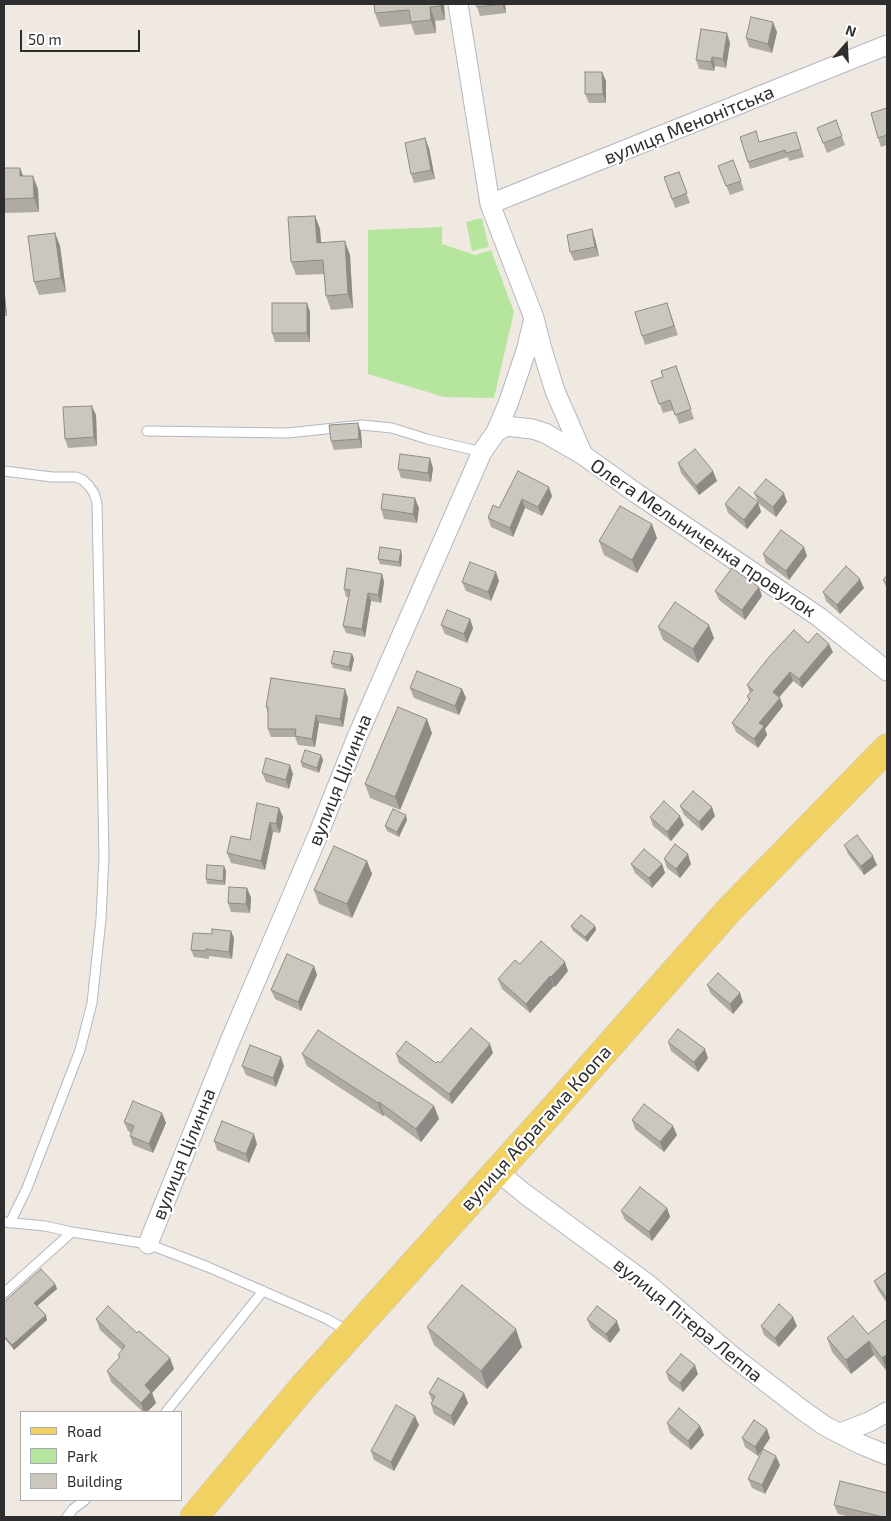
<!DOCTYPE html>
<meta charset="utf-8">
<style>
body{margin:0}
#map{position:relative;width:891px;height:1521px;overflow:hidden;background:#efe9e1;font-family:"Exo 2",sans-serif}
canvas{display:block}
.frame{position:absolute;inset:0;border:5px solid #2e2e2e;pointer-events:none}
.legend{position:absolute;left:20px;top:1411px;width:162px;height:90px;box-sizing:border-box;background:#fff;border:1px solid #ababab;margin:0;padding:6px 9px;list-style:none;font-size:15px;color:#2e2e2e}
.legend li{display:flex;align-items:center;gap:10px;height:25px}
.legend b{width:25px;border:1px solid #ababab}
.north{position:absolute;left:821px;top:20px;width:50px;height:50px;-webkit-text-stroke:4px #fff;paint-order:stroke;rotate:19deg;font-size:14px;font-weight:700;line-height:20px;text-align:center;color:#2e2e2e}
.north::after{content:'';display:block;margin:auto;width:18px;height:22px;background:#2e2e2e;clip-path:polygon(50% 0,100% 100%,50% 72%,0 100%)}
.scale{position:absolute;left:20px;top:30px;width:120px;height:22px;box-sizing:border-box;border:2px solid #2e2e2e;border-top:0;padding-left:6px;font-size:15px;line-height:18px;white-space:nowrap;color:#2e2e2e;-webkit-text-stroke:4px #fff;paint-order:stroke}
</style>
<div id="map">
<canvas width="891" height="1521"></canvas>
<div class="frame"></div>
<ul class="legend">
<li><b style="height:6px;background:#f2d163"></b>Road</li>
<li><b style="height:14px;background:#b6e59e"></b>Park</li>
<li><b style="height:14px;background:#cbc7bf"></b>Building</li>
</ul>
<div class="north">N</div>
<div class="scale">50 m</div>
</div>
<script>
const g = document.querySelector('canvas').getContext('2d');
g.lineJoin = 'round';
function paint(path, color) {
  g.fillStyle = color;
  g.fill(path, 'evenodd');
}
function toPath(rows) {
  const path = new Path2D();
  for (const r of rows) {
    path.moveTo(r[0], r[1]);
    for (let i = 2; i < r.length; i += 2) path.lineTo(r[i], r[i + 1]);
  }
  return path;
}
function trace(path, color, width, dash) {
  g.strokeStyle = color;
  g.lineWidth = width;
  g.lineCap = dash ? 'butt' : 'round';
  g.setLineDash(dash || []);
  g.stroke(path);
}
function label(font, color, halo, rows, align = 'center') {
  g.font = font + ' "Exo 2",sans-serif';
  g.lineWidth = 4.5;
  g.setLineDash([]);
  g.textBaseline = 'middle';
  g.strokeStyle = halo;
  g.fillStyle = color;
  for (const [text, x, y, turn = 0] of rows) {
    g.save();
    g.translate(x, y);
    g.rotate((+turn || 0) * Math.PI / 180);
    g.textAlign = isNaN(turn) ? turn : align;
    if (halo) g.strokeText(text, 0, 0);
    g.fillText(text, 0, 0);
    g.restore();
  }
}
const green = toPath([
 [482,218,489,247,472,251,466,222],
 [442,227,442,244,475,255,491,250,514,312,494,398,444,397,368,374,368,230]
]);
const lane = toPath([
 [147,431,288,433,362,425,392,428,427,439,482,452],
 [4,471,52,477,76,477,83,480,89,486,94,493,97,503,104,857,101,919,92,1003,80,1050,27,1188,10,1223],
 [4,1222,45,1226,72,1232,148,1244,208,1267,327,1319,348,1331],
 [4,1293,72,1232],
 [166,1412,263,1291],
 [67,1517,73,1509,85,1500]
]);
const street = toPath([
 [458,4,490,204,534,318,542,349,555,391,583,455,636,493,819,617,887,671],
 [490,204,887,45],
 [496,432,506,426,532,429,545,433,583,455],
 [497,1171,525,1194,649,1285,731,1355,801,1409,825,1426,860,1444,887,1455],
 [148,1244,230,1041,318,835,357,737,482,452,496,432,508,404,526,351,534,318],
 [840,1433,869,1422,887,1412]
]);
const primary = toPath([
 [194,1517,303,1387,556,1106,730,909,887,748]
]);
const wall = toPath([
 [444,4,445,20,435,21,436,33,415,35,411,24,380,27,375,13],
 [476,4,505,4,506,13,480,16],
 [777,32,772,53,749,47,746,38],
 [730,43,726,68,715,66,714,71,699,69,696,60],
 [602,72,606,81,606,103,589,103,585,94],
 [887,108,887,145,881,147,878,138],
 [836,120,845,145,827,153,817,128],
 [796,132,804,157,789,161,788,157,750,169,740,137,760,142],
 [429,148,435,179,414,183,411,174],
 [733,160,744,190,730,195,718,166],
 [4,168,20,168,23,176,38,189,39,212,4,213],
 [679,172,690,203,675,208,664,177],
 [315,216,320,229,321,242,350,255,353,308,331,310,326,296,324,274,296,275,291,262],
 [55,233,60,246,66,292,39,295,34,282],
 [595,239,599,256,574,261,570,252],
 [4,285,7,316,4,316],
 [307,303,310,312,310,342,275,342,272,333],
 [667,303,678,335,645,345,642,336],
 [676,366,694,419,679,424,674,410,663,413,651,381,663,377],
 [96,415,97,446,68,448,65,439],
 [361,432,362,448,334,450,331,441],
 [678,463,717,481,699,495,681,473],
 [433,468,431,482,401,478,398,469],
 [518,471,552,496,542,516,525,508,513,537,491,527,488,518,499,508],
 [754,493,787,502,776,517,758,503,761,512,747,529,728,513,725,504,758,502],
 [419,508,417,523,384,519,381,509],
 [657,538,637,573,604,555,599,541],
 [763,554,807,556,789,580,766,563],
 [402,555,401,567,380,564,378,559],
 [496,572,499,581,491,601,466,591,462,582],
 [382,574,384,582,381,603,371,601,365,637,346,633,343,626,349,597,346,597,344,589],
 [887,575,887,589,883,580],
 [864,588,840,614,826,601,823,592],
 [715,591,762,596,745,620,719,600],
 [470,619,473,628,467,643,445,634,441,625],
 [658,627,714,638,698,663,663,640],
 [808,643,833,652,802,688,793,681,779,697,783,706,765,729,767,735,758,748,736,732,732,723,749,701,747,696,750,693,747,685],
 [352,654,354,659,351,672,333,668,331,663],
 [410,688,462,689,466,698,459,715,414,698],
 [348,698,343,727,319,723,315,747,298,745,295,737,271,737,268,729,268,714,266,707],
 [432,733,400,810,370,798,365,784],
 [323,760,319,773,302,767,301,762],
 [262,773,293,774,289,789,266,782],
 [680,806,715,816,702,831,684,815],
 [279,808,283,817,280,833,273,832,265,870,231,863,227,853,250,840],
 [650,817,684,825,671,841,653,826],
 [407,820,399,837,387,831,385,826],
 [844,845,877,865,864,875,848,854],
 [664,859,691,864,680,878,667,868],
 [367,861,372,874,352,918,319,904,314,890],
 [631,864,662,864,665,873,652,888,635,873],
 [224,866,226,871,225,885,207,884,206,879],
 [247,888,251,898,250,913,231,912,228,903],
 [571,926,595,926,596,930,587,942,573,931],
 [234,938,232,959,209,956,209,959,194,957,191,950],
 [520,964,568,971,555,987,554,986,530,1013,502,989,498,979],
 [314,966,317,975,301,1011,275,999,271,990],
 [707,985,743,1002,733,1014,711,994],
 [668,1042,708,1058,698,1072,671,1051],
 [493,1053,452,1104,399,1063,396,1054,436,1063,440,1063],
 [302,1054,434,1106,439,1119,421,1142,384,1115,383,1116,307,1066],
 [242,1066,284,1066,276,1087,246,1075],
 [162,1113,166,1123,153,1153,133,1145,130,1136,131,1133,128,1131,124,1122],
 [632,1120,677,1135,664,1152,635,1129],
 [214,1141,257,1144,249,1163,217,1150],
 [667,1208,670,1217,652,1241,625,1220,621,1211],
 [887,1272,887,1303,878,1290,874,1281],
 [55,1284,57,1289,37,1306,47,1320,14,1350,4,1338,4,1302],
 [96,1319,174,1369,152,1393,156,1403,147,1412,143,1412,111,1382,107,1371,119,1358,118,1355,122,1350,100,1330],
 [587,1319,620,1330,610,1343,591,1328],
 [887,1319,887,1372,874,1355,851,1374,832,1352,827,1338,868,1334],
 [761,1326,797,1326,779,1347,764,1335],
 [427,1327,522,1347,487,1389,434,1345],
 [666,1372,698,1374,683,1392,669,1381],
 [429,1393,464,1393,468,1403,454,1426,434,1414,431,1404,432,1401],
 [667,1423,700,1426,704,1435,691,1450,670,1433],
 [419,1425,394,1471,374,1460,371,1451],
 [742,1438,770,1438,758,1456,745,1447],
 [780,1465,765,1494,752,1488,748,1479],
 [834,1505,887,1517,850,1517,838,1514]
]);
const shadedWall = toPath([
 [440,4,444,4,445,20,440,6],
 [502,4,505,4,506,13],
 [430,7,435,21,436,33,431,20],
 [773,22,777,32,772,53,768,44],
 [727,33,730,43,726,68,723,59],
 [712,57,715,66,714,71,711,62],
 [602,72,606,81,606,103,603,94],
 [425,138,429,148,435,179,431,170],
 [20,168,25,181,20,176],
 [33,176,38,189,39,212,34,198],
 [315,216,320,229,322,256,317,243],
 [592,229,595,239,599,256,595,247],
 [55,233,60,246,66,292,61,278],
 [345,241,350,255,353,308,348,294],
 [4,285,7,316,4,306],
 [307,303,310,312,310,342,307,333],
 [92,406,96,415,97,446,94,437],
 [358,423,361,432,362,448,359,439],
 [430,458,433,468,431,482,428,473],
 [713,471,717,481,699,495,696,486],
 [549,487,552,496,542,516,538,507],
 [784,493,787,502,776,517,773,507],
 [415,498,419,508,417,523,413,514],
 [522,499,525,508,513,537,510,528],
 [758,502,761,512,747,529,744,520],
 [652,524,657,538,637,573,632,560],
 [804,547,807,556,789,580,786,571],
 [401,550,402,555,401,567,399,562],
 [496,572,499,581,491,601,488,592],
 [382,574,384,582,381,603,378,595],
 [860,579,864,588,840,614,837,605],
 [759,587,762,596,745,620,742,610],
 [368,593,371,601,365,637,362,629],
 [470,619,473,628,467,643,464,634],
 [709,625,714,638,698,663,693,649],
 [829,644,833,652,802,688,799,679],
 [352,654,354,659,351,672,349,667],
 [790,672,793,681,776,701,773,692],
 [345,689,348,698,343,727,340,719],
 [462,689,466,698,459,715,455,706],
 [780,698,783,706,765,729,767,735,758,748,754,739,759,723],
 [316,715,319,723,315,747,312,739],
 [427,719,432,733,400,810,395,797],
 [321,755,323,760,319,773,317,768],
 [290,765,293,774,289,789,286,780],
 [712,807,715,816,702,831,699,822],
 [279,808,283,817,280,833,276,824],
 [406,815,407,820,399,837,397,832],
 [680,816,684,825,671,841,667,832],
 [270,822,273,832,265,870,261,861],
 [688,854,691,864,680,878,676,869],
 [873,856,877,865,864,875,861,866],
 [367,861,372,874,352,918,347,904],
 [662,864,665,873,652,888,649,878],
 [224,866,226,871,225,885,223,881],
 [247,888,251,898,250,913,246,904],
 [595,926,596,930,587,942,585,937],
 [231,931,234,938,232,959,229,952],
 [565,962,568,971,555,987,551,977],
 [314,966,317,975,301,1011,298,1002],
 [550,976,554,986,530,1013,526,1004],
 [740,993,743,1002,733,1014,730,1004],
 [490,1044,493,1053,452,1104,449,1094],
 [705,1049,708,1058,698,1072,694,1062],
 [281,1057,284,1066,276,1087,273,1078],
 [379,1102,384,1115,383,1116,378,1103],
 [434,1106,439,1119,421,1142,416,1129],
 [162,1113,166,1123,153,1153,149,1144],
 [673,1126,677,1135,664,1152,660,1142],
 [254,1134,257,1144,249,1163,246,1154],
 [667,1208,670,1217,652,1241,649,1232],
 [55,1284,57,1289,36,1307,34,1303],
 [46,1315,47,1320,14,1350,12,1345],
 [793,1317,797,1326,779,1347,775,1338],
 [617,1321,620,1330,610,1343,606,1334],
 [516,1329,522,1347,487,1389,481,1371],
 [869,1341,874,1355,851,1374,846,1360],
 [887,1354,887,1372,882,1358],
 [170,1358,174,1369,152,1393,156,1403,147,1412,144,1412,141,1403,145,1385],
 [695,1365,698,1374,683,1392,680,1383],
 [464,1393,468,1403,454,1426,451,1416],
 [415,1416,419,1425,394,1471,391,1462],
 [700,1426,704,1435,691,1450,688,1441],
 [767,1429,770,1438,758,1456,755,1447],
 [776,1456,780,1465,765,1494,762,1485]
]);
const building = toPath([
 [374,4,440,4,440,6,430,7,431,20,411,22,409,10,375,13,374,4],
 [476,4,503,4,477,7,476,4],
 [751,17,773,22,768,44,746,38,751,17],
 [701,29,727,33,723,59,712,57,711,62,696,60,701,29],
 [585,72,602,72,603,94,585,94,585,72],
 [887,108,887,135,878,138,871,113,887,108],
 [836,120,842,136,823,143,817,128,836,120],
 [756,131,759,142,796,132,801,149,786,153,785,150,748,162,740,137,756,131],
 [425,138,431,170,411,174,405,143,425,138],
 [733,160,741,181,726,186,718,166,733,160],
 [4,168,20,168,20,176,33,176,34,198,4,199,4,168],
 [679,172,687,193,672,199,664,177,679,172],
 [315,216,317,243,345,241,348,294,326,296,323,260,291,262,288,217,315,216],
 [592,229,595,247,570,252,567,235,592,229],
 [55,233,61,278,34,282,28,236,55,233],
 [272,303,307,303,307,333,272,333,272,303],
 [667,303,674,326,642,336,635,312,667,303],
 [676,366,691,409,675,415,670,400,659,404,651,381,663,377,661,371,676,366],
 [92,406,94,437,65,439,63,407,92,406],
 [358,423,359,439,331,441,329,425,358,423],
 [695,449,713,471,696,486,678,463,695,449],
 [400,454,430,458,428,473,398,469,400,454],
 [518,471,549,487,538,507,522,499,510,528,488,518,493,505,499,508,518,471],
 [766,479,784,493,773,507,754,493,766,479],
 [739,487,758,502,744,520,725,504,739,487],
 [383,494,415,498,413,514,381,509,383,494],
 [620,506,652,524,632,560,599,541,620,506],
 [781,530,804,547,786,571,763,554,781,530],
 [380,547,401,550,399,562,378,559,380,547],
 [470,562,496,572,488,592,462,582,470,562],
 [846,566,860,579,837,605,823,592,846,566],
 [347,568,382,574,378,595,368,593,362,629,343,626,350,590,344,589,347,568],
 [732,568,759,587,742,610,715,591,732,568],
 [887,575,887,583,883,580,887,575],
 [675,602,709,625,693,649,658,627,675,602],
 [447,610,470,619,464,634,441,625,447,610],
 [794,630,808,643,817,633,829,644,799,679,790,672,773,692,780,698,759,723,764,726,754,739,732,723,750,699,747,696,753,690,747,685,769,657,794,630],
 [334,651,352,654,349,667,331,663,334,651],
 [417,671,462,689,455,706,410,688,417,671],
 [271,678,345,689,340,719,316,715,312,739,295,736,296,729,268,729,268,707,266,707,271,678],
 [398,707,427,719,395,797,365,784,398,707],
 [305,750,321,755,317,768,301,762,305,750],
 [266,758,290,765,286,780,262,773,266,758],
 [693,791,712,807,699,822,680,806,693,791],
 [664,801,680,816,667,832,650,817,664,801],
 [257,803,279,808,276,824,270,822,261,861,227,853,231,836,250,840,257,803],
 [393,809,406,815,397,832,385,826,393,809],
 [857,835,873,856,861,866,844,845,857,835],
 [675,844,688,854,676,869,664,859,675,844],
 [334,846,367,861,347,904,314,890,334,846],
 [644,849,662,864,649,878,631,864,644,849],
 [207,865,224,866,223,881,206,879,207,865],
 [229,887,247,888,246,904,228,903,229,887],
 [581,915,595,926,585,937,571,926,581,915],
 [212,929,231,931,229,952,206,949,206,951,191,950,193,933,212,934,212,929],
 [541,941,565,962,551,977,550,976,526,1004,498,979,515,960,520,964,541,941],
 [287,954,314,966,298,1002,271,990,287,954],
 [718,973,740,993,730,1004,707,985,718,973],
 [471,1028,490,1044,449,1094,396,1054,406,1041,436,1063,438,1061,440,1063,471,1028],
 [678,1029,705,1049,694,1062,668,1042,678,1029],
 [318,1030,434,1106,416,1129,379,1102,378,1103,302,1054,318,1030],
 [250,1045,281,1057,273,1078,242,1066,250,1045],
 [133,1101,162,1113,149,1144,130,1136,134,1126,124,1122,133,1101],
 [644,1104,673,1126,660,1142,632,1120,644,1104],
 [222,1121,254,1134,246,1154,214,1141,222,1121],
 [640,1187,667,1208,649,1232,621,1211,640,1187],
 [41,1269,55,1284,34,1303,46,1315,12,1345,4,1336,4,1302,41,1269],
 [887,1272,887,1296,886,1297,874,1281,887,1272],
 [462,1285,516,1329,481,1371,427,1327,462,1285],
 [779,1304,793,1317,775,1338,761,1326,779,1304],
 [108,1306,137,1333,139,1331,170,1358,145,1385,151,1392,141,1403,107,1371,120,1357,118,1355,125,1346,96,1319,108,1306],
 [597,1306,617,1321,606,1334,587,1319,597,1306],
 [853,1316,868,1334,887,1319,887,1354,882,1358,869,1341,846,1360,827,1338,853,1316],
 [681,1354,695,1365,680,1383,666,1372,681,1354],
 [438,1378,464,1393,451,1416,431,1404,435,1396,429,1393,438,1378],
 [396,1405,415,1416,391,1462,371,1451,396,1405],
 [679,1408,700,1426,688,1441,667,1423,679,1408],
 [754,1420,767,1429,755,1447,742,1438,754,1420],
 [763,1449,776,1456,762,1485,748,1479,763,1449],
 [840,1481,887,1493,887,1517,883,1517,834,1505,840,1481]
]);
const streetNames = [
 ["вулиця Менонітська",689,125,-22],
 ["Олега Мельниченка провулок",703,538,34],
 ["вулиця Цілинна",340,780,-68],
 ["вулиця Абрагама Коопа",536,1128,-48],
 ["вулиця Цілинна",184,1154,-68],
 ["вулиця Пітера Леппа",688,1320,39]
];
paint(green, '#b6e59e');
trace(lane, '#b4b7c1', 11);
trace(street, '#b4b7c1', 21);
trace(primary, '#c9c9c9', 29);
trace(lane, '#fff', 9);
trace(street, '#fff', 19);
trace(primary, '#f2d163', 28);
paint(wall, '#afaba4');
paint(shadedWall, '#8e8b86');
paint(building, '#cbc7bf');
trace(building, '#8e8b86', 1);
label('19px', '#2e2e2e', '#fff', streetNames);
</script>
